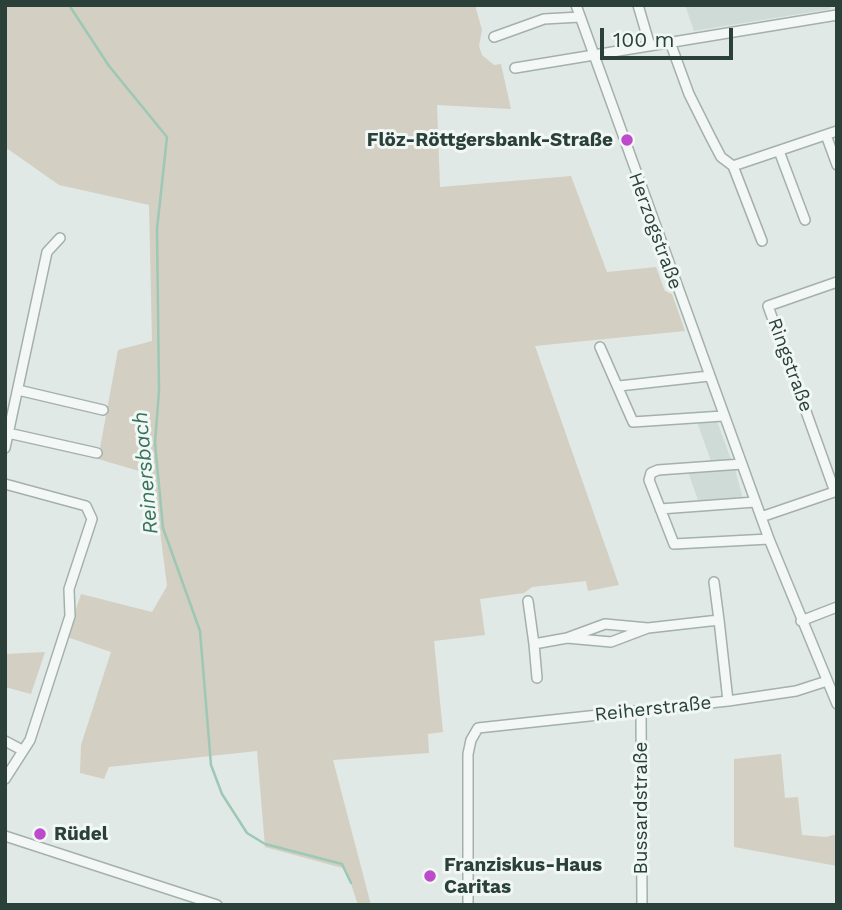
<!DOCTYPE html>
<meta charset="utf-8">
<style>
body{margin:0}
#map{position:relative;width:842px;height:910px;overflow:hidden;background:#e1e9e6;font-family:"Work Sans",sans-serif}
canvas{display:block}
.frame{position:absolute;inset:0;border:7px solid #2a4039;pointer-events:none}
.scale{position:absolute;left:600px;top:28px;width:133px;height:32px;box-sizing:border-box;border:4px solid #2a4039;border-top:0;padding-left:9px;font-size:21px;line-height:24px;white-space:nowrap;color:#2a4039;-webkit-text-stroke:5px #f0f7f4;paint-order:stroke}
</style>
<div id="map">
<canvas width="842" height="910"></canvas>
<div class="frame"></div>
<div class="scale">100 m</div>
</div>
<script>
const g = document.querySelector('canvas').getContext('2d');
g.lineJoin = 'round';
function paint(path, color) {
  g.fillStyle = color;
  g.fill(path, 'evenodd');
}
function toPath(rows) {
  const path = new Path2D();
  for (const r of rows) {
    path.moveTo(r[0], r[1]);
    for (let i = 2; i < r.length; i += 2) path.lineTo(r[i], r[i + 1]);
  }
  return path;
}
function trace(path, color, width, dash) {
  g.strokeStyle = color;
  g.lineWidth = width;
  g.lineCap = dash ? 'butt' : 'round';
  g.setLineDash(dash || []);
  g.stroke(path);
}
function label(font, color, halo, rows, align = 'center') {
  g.font = font + ' "Work Sans",sans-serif';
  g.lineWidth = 6;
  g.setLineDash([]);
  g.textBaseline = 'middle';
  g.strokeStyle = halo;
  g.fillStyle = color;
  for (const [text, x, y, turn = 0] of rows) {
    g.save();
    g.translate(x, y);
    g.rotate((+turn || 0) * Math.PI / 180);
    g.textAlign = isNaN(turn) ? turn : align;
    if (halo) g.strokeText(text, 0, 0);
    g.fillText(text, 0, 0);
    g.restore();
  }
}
const built = toPath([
 [685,5,829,5,831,9,694,31],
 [717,421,732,462,712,464,697,422],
 [735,469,743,499,699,503,688,472]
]);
const green = toPath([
 [5,5,475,5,482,30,479,46,482,55,494,65,501,64,511,109,437,105,440,187,571,176,607,272,656,267,665,291,672,294,685,331,535,346,619,585,588,591,586,581,532,587,524,593,480,599,485,635,434,641,443,732,428,734,429,753,333,760,371,905,358,905,346,869,265,847,257,751,109,767,104,779,80,773,81,745,111,652,67,637,81,594,152,612,167,586,153,475,98,459,118,350,152,341,149,205,59,185,5,147],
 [45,652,31,694,5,687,5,654],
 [781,754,785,798,798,797,802,835,826,837,837,834,837,866,734,847,734,759]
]);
const stream = toPath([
 [69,5,109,66,167,137,157,229,159,391,155,443,163,528,200,631,211,765,222,794,247,833,265,844,342,864,351,883]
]);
const minor = toPath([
 [576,5,769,539,837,704],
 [638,5,650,46],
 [494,37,544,19,580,17],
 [670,42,689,94,710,136,721,157,733,166,837,131],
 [515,68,837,15],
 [826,135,837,165],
 [779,151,805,220],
 [733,166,762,241],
 [600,347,633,422,723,416],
 [619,386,709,376],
 [18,390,103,410],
 [8,433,97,453],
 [5,448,47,252,60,238],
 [742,464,658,470,651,473,649,480,674,544,769,539],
 [5,484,86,506,92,519,69,589,70,616,30,740,5,779],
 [835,492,768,306,837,282],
 [660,509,755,502],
 [761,517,837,491],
 [528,601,534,644,567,638,605,624,648,628],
 [719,620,728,701],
 [801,621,837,607],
 [567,638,611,642,648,628,719,620,714,582],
 [534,644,537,678],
 [641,711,642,905],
 [5,741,22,750],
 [5,836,217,905],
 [468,905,468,754,471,740,478,728,728,701,796,691,827,681]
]);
const markers = [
 [627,140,7,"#bc4aca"],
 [40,834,7,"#bc4aca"],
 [430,876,7,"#bc4aca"]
];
const poiNames = [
 ["Flöz-Röttgersbank-Straße",613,140,"right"],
 ["Rüdel",54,834],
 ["Franziskus-Haus",444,865],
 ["Caritas",444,887]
];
const streetNames = [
 ["Herzogstraße",655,231,70],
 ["Ringstraße",790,365,70],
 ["Reiherstraße",653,709,-6],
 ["Bussardstraße",641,808,-90]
];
const waterNames = [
 ["Reinersbach",146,473,-95]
];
paint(built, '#cfdbd6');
paint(green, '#d3cfc2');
trace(stream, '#9dc8b5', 2.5);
trace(minor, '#a3b0ab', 12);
trace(minor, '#f3f7f6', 9);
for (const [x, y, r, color] of markers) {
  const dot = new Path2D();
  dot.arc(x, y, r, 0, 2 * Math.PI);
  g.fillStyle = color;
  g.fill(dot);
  trace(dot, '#f0f7f4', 2.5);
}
label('bold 19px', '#2a4039', '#f0f7f4', poiNames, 'left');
label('19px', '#2a4039', '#f0f7f4', streetNames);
label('italic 21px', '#35735a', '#f0f7f4', waterNames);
</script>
